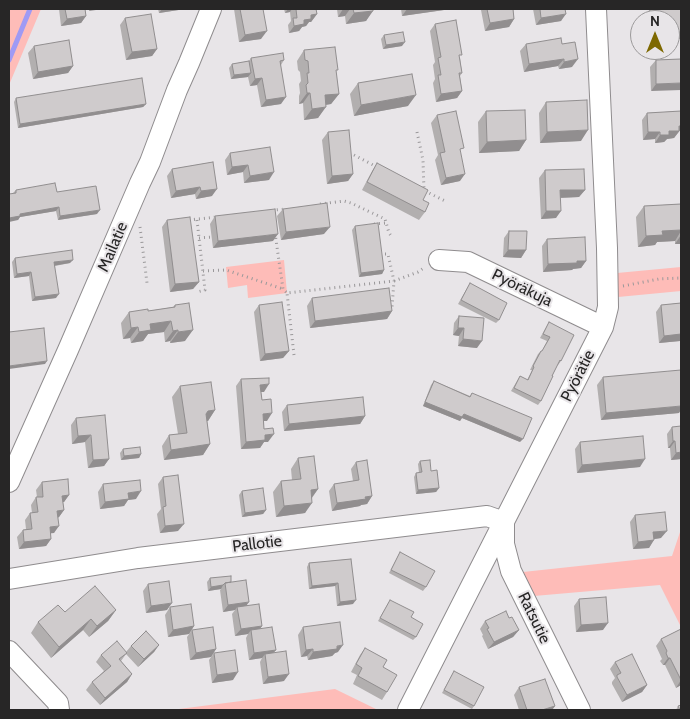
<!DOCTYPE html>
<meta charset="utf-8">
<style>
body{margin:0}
#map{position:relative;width:690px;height:719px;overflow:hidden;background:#e8e5e8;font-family:Cabin,sans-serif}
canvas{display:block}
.frame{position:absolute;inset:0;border:10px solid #272626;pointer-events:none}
.north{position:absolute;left:630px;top:10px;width:50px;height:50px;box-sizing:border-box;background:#e8e5e8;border:1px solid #9b999a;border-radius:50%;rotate:0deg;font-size:14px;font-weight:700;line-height:20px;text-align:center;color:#272626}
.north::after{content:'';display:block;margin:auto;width:18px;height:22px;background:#7e6901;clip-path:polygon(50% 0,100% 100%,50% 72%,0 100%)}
</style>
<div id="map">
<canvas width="690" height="719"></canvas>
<div class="frame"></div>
<div class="north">N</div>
</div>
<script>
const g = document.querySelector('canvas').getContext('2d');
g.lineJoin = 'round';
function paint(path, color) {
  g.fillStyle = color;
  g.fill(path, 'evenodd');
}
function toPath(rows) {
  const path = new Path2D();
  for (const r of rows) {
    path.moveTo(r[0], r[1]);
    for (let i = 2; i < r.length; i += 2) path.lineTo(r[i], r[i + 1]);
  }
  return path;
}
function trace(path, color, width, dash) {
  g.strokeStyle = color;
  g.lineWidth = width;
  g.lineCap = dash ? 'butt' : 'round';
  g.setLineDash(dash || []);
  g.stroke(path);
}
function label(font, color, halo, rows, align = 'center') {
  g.font = font + ' Cabin,sans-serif';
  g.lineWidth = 4;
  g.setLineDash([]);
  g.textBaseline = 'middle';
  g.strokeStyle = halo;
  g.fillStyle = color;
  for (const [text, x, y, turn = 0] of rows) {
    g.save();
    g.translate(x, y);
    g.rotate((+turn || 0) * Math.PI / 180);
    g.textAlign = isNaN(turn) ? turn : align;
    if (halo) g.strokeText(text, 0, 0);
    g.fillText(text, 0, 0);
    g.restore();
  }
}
const green = toPath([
 [9,9,41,9,9,85],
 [284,260,287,293,248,298,247,285,228,288,226,267],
 [681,267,681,291,618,297,617,273],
 [681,529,681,627,660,585,534,596,523,572,672,556],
 [335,689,378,710,171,710]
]);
const stream = toPath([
 [9,60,30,9]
]);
const path = toPath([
 [417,132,423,160,424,191],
 [354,155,377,167],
 [425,191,447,202],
 [320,204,344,201,351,203,385,219,389,233,392,237],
 [274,213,275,210,286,209],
 [189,220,217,217],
 [197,220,205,290,197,292],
 [374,224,386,223],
 [140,227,147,283,144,283],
 [275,233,283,289,287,293],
 [199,238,212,237],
 [380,254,388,254,394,281,392,307,390,307],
 [203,271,226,270,283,289],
 [623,286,659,279,681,278],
 [294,355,287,293,394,281,418,272,425,267]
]);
const minor = toPath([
 [439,260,468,262,603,327],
 [9,482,68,350,140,183,150,162,177,90,189,63,211,9],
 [504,524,504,544,511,571,580,710],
 [9,579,138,558,487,516,504,522],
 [9,651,58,703,59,710],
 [408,710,603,327,608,307,607,248,596,9]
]);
const wall = toPath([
 [59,9,85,9,86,16,81,23,61,26],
 [158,9,185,9,159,13],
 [234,9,263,9,261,39,239,42],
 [284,9,316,9,317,14,311,22,309,22,306,26,302,27,299,31,289,33,288,25,291,21,290,12,285,13],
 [337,9,373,9,366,21,346,24,345,16,338,17],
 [401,9,451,9,402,16],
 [482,9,513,9,514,19,509,27,485,31,481,10],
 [533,9,565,9,561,21,536,25],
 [650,9,681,9,681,37,680,39,670,20,645,20,645,16],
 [125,18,157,49,152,56,126,60,120,25],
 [435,24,460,58,462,73,460,76,462,91,457,98,436,102,433,83,435,79,433,65,435,62,430,31],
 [384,35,402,46,383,49,381,39],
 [526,44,562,44,572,67,559,69,558,66,524,72,520,51],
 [34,46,73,66,68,73,33,79,28,53],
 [304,50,336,72,339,94,331,104,326,105,318,118,304,120,303,103,299,104,299,96,300,93,299,84,301,81,300,72,298,70,297,61],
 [251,58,284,60,281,65,281,104,261,107,257,85,250,86,248,77,231,79,229,68,232,64,249,61],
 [681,59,651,91,650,67,656,60],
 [358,83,408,106,354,116,350,94],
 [16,98,146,104,143,107,18,128,14,102],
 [546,102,581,141,540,143,539,113],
 [486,111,526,140,519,151,479,153,478,122],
 [681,111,681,129,674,138,667,139,664,142,655,143,655,139,643,140,642,120,647,113],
 [437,115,460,181,441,185,435,160,438,155,431,123],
 [328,132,353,174,348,181,327,184,322,140],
 [230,153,269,180,244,183,243,172,227,175,225,160],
 [213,162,212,196,196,199,195,194,171,198,167,176,172,169],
 [377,163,423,200,425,212,419,220,362,190,372,171],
 [545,170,585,190,579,197,560,198,556,218,541,219,539,178],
 [16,190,57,192,97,214,58,220,56,211,20,217,18,220,13,193],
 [681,204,681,244,675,244,675,241,657,242,655,245,638,247,636,217,644,206],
 [283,209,324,234,281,240,277,216],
 [215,216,273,241,213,248,210,224],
 [167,220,199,282,193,289,170,292,162,227],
 [355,226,384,270,382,274,359,277,352,230],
 [509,231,526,250,521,258,503,257,504,238],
 [547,239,586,261,581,268,573,269,572,270,543,272,542,246],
 [15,258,70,263,55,266,56,298,32,301,29,276,14,278,12,262],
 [470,283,499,320,496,323,458,304],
 [312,298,392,311,387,319,310,328,307,306],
 [681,303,681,339,680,341,659,343,656,312,661,305],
 [175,305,185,341,170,343,170,341,165,342,164,332,148,334,143,341,131,343,130,338,123,339,121,323,129,312,148,311,173,307],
 [259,305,289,351,283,358,260,361,254,312],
 [459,316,477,348,458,346,459,336,453,335,454,323],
 [549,322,561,361,558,365,558,364,552,376,541,401,538,405,511,391,520,376,527,380,532,370,530,370,538,354,541,351,542,351,547,341,540,338],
 [603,377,679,413,601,420,597,385],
 [241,379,264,392,261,392,262,400,267,421,264,421,264,429,268,442,264,442,260,448,241,449,236,386],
 [434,381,470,396,472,393,520,442,462,418,460,421,423,406,431,385],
 [180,386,215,410,208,421,207,421,210,444,203,455,164,460,162,446,169,435,178,434,172,397],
 [287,405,365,416,360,424,284,431,282,412],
 [76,418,109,459,104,466,88,468,85,442,72,444,71,425],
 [672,427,681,459,671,460,670,448,668,448,667,434],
 [580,442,640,467,577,473,575,449],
 [123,449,141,454,139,458,121,460,120,453],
 [298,458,318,489,312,498,305,513,276,517,273,492,281,481,292,480,291,469],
 [420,461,431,471,439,488,436,492,416,494,414,477,416,473,419,473,418,464],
 [356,462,372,496,367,504,361,505,360,506,332,511,329,491,334,484,353,481,351,469],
 [163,477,178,531,160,533,157,514,161,509,158,484],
 [42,482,69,495,64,502,63,502,64,510,59,517,58,518,54,533,51,533,51,539,46,546,19,549,17,537,23,530,26,529,25,520,30,513,32,513,31,505,36,497,37,497,36,490],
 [103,484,136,499,128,500,124,506,100,509,98,492],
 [242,491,266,510,263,514,242,517,239,495],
 [635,515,661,538,654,539,649,548,633,549,630,522],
 [400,552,426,587,423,591,389,573],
 [351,559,353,604,337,606,335,586,309,589,307,567,309,563],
 [210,578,231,582,247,605,262,626,260,629,276,650,273,653,284,681,263,684,260,662,262,658,249,660,246,638,248,634,235,636,232,614,235,610,223,612,220,590,221,589,208,591,207,582],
 [148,584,167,610,146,613,143,591],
 [579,599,603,630,576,632,574,606],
 [390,600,411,617,416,637,413,640,378,621],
 [170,607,194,626,189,634,168,637,165,615],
 [116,610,108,621,89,637,83,630,51,658,31,633,38,622,65,612],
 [509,618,519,630,513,637,488,649,482,636,483,635,480,629,485,621],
 [303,627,338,652,335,653,332,656,308,660,307,656,301,657,298,635],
 [681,629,681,685,676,688,665,665,663,665,660,661,662,659,656,646,661,639],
 [192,630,216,649,211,657,190,660,187,637],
 [159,645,154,652,138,667,126,654,121,661,132,674,127,682,100,705,86,690,92,682,104,671,96,662,101,655,126,652,131,646],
 [365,648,387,692,382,700,353,684,357,675,351,672,360,655],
 [214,653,233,680,212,683,209,660],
 [615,662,647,685,642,692,622,702,612,684,612,682,615,678,610,669],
 [454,671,474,706,472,709,442,693],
 [519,687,555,706,552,710,519,710,514,695],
 [678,706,681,710,676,710]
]);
const shadedWall = toPath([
 [90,9,103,9,89,11],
 [162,9,185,9,159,13],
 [288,9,292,9,290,12,285,13],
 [343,9,350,9,345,16,338,17],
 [407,9,451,9,402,16],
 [373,11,366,21,346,24,354,13],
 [317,14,311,22,309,22,306,26,302,27,299,31,289,33,294,26,311,15],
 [566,14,561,21,536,25,541,18],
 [86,16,81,23,61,26,67,19],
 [514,19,509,27,485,31,490,23],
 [267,31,261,39,239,42,245,35],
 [670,32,681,32,681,37,680,39,670,40],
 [405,42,402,46,383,49,386,45],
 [157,49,152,56,126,60,132,52],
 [564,59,558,66,524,72,529,64],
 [578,59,572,67,559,69,564,62],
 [73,66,68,73,33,79,38,72],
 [251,73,248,77,231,79,234,75],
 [262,78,257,85,250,86,255,79],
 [681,83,681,90,651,91,656,84],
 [462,91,457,98,436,102,441,94],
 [307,93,310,93,303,103,299,104],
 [339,94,331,104,317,106,325,95],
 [416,95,408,106,354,116,361,105],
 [286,97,281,104,261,107,266,100],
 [146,104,143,107,18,128,20,124],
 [326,107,318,118,304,120,312,109],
 [679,126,681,126,681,129,674,138,667,139,664,142,655,143,660,135],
 [588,130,581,141,540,143,547,132],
 [648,132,660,132,655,139,643,140],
 [526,140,519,151,479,153,487,142],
 [248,165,243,172,227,175,232,167],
 [274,172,269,180,244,183,250,176],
 [353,174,348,181,327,184,332,176],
 [465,174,460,181,441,185,446,178],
 [200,187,195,194,171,198,176,191],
 [217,189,212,196,196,199,201,191],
 [560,190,585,190,579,197,555,198],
 [59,207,56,211,20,217,18,220,9,222,9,218,20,214],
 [100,210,97,214,58,220,60,216],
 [546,211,561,211,556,218,541,219],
 [330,227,324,234,281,240,286,232],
 [681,230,681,231,675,241,657,242,655,245,638,247,646,236,662,231],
 [278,234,273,241,213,248,218,241],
 [681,235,681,244,675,244],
 [508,250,526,250,521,258,503,257],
 [73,260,70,263,52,266,54,262],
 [577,261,586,261,581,268,573,269,572,270,543,272,548,264],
 [384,270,382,274,359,277,361,273],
 [31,272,29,276,14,278,17,274],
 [199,282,193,289,170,292,175,284],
 [59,294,56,298,32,301,35,297],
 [392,311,387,319,310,328,315,321],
 [171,321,164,332,148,334,143,341,131,343,139,332,150,324],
 [138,327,130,338,123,339,131,328],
 [458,328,464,328,459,336,453,335],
 [178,330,170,341,165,342,173,331],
 [193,330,185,341,170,343,178,332],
 [681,334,681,339,680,341,659,343,664,336],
 [463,339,482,341,477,348,458,346],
 [289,351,283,358,260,361,265,354],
 [47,361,45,364,9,369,9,366],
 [269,384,264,392,255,392,260,385],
 [425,402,464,414,523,439,520,442,462,418,460,421,423,406],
 [681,406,681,410,679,413,601,420,606,413],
 [215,410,208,421,201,422,208,411],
 [272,413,267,421,258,421,263,414],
 [365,416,360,424,284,431,289,424],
 [274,434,268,442,264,442,260,448,241,449,246,442,265,435],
 [91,435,85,442,72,444,78,436],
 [673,441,675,441,670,448,668,448],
 [210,444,203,455,164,460,171,450],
 [681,452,681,459,671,460,676,453],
 [141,454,139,458,121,460,124,456],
 [109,459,104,466,88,468,93,460],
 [645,459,640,467,577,473,582,465],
 [439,488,436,492,416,494,418,490],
 [318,489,310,500,311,490],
 [141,491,136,499,128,500,124,506,100,509,105,502,128,493],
 [69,495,64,502,57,503,62,496],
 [372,496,367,504,361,505,360,506,332,511,337,503],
 [312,503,305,513,276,517,284,506],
 [64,510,59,517,52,518,57,511],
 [266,510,263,514,242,517,245,513],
 [184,524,178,531,160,533,165,526],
 [59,526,54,533,45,534,50,527],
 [667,531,661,538,648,540,653,532],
 [51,539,46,546,19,549,24,542],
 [654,540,649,548,633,549,638,542],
 [338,583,335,586,309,589,312,586],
 [223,585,221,589,208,591,211,587],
 [356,600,353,604,337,606,340,602],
 [249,602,244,609,237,607,235,610,223,612,228,605],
 [172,603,167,610,146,613,151,606],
 [116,610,108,621,89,637,97,626],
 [91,619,83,630,51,658,59,647],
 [608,623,603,630,576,632,581,625],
 [194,626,189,634,168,637,173,630],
 [262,626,257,633,251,630,248,634,235,636,241,629],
 [519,630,513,637,488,649,494,642],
 [159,645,154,652,138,667,144,659],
 [343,645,338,652,335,653,332,656,308,660,313,652],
 [216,649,211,657,190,660,196,653],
 [313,649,307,656,301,657,306,650],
 [276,650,270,657,265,654,262,658,249,660,254,653],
 [668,658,670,658,665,665,663,665],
 [238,672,233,680,212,683,217,675],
 [132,674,127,682,100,705,105,698],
 [289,674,284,681,263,684,268,677],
 [681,680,681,685,676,688],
 [647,685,642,692,622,702,627,695],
 [555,706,552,710,542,710]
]);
const building = toPath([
 [65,9,85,9,86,16,67,19,65,9],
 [240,9,263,9,267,31,245,35,240,9],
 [296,9,316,9,317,14,311,15,311,19,304,20,304,24,294,26,293,18,297,18,296,9],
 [353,9,373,9,373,11,354,13,353,9],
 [487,9,513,9,514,19,490,23,487,9],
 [540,9,565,9,566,14,541,18,540,9],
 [650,9,681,9,681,32,670,32,670,20,650,20,650,9],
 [151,14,157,49,132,52,125,18,151,14],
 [456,20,462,55,459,55,462,73,459,73,462,91,441,94,438,75,441,75,438,58,441,57,435,24,456,20],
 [403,32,405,42,386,45,384,35,403,32],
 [561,38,562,44,575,42,578,59,564,62,564,59,529,64,526,44,561,38],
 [69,40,73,66,38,72,34,46,69,40],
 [335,47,338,70,336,70,339,94,325,95,326,107,312,109,310,93,307,93,306,85,308,83,307,73,309,73,308,61,305,60,304,50,335,47],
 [283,53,284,60,280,61,286,97,266,100,262,78,255,79,251,58,283,53],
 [681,59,681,83,656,84,656,60,681,59],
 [249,61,251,73,234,75,232,64,249,61],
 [412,74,416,95,361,105,358,83,412,74],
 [142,78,146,104,20,124,16,98,142,78],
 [587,100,588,130,547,132,546,102,587,100],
 [525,110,526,140,487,142,486,111,525,110],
 [456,111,464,148,460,149,465,174,446,178,440,153,445,152,437,115,456,111],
 [681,111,681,126,679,126,679,131,669,131,669,135,660,135,660,132,648,132,647,113,681,111],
 [349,130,353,174,332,176,328,132,349,130],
 [270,147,274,172,250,176,248,165,232,167,230,153,270,147],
 [213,162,217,189,201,191,200,187,176,191,172,169,213,162],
 [377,163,428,190,423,200,429,203,425,212,367,182,377,163],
 [584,169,585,190,560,190,561,211,546,211,545,170,584,169],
 [55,183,57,192,96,186,100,210,60,216,59,207,20,214,20,216,9,218,9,194,16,193,16,190,55,183],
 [327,203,330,227,286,232,283,209,327,203],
 [681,204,681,230,662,231,663,235,646,236,644,206,681,204],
 [275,209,278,234,218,241,215,216,275,209],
 [190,217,199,282,175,284,167,220,190,217],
 [378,223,384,270,361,273,355,226,378,223],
 [509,231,527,231,526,250,508,250,509,231],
 [585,237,586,261,577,261,577,263,548,264,547,239,585,237],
 [72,250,73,260,54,262,59,294,35,297,31,272,17,274,15,258,72,250],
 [470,283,507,303,499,320,461,300,470,283],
 [389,288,392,311,315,321,312,298,389,288],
 [282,302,289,351,265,354,259,305,282,302],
 [189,303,193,330,178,332,178,330,173,331,171,321,150,324,151,330,139,332,138,327,131,328,129,312,148,309,148,311,175,307,175,305,189,303],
 [681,303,681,334,664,336,661,305,681,303],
 [459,316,484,318,482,341,463,339,464,328,458,328,459,316],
 [549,322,574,335,561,361,560,360,552,376,553,376,541,401,514,388,520,376,528,380,534,367,533,366,541,351,542,351,550,337,543,334,549,322],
 [44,328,47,361,9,366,9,332,44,328],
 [681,370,681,406,606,413,603,377,681,370],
 [269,378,269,384,260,385,262,400,271,399,272,413,263,414,264,429,273,428,274,434,265,435,265,440,246,442,241,379,269,378],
 [434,381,470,397,472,393,532,418,523,439,464,414,462,417,425,402,434,381],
 [211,382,215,410,208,411,206,414,210,444,171,450,169,435,187,433,180,386,211,382],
 [363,397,365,416,289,424,287,405,363,397],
 [105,415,109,459,93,460,91,435,78,436,76,418,105,415],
 [681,426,681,452,676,453,675,441,673,441,672,427,681,426],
 [643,436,645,459,582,465,580,442,643,436],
 [140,447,141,454,124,456,123,449,140,447],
 [314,456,318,489,311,490,312,503,284,506,281,481,301,479,298,458,314,456],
 [367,460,372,496,365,497,366,499,337,503,334,484,359,480,356,462,367,460],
 [430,460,431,471,437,470,439,488,418,490,416,473,422,472,420,461,430,460],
 [178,475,184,524,165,526,163,507,166,506,163,477,178,475],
 [68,479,69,495,62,496,64,510,57,511,59,526,50,527,51,539,24,542,23,530,32,529,30,513,38,512,36,497,43,497,42,482,68,479],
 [140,480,141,491,128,493,129,499,105,502,103,484,140,480],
 [263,488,266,510,245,513,242,491,263,488],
 [665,512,667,531,653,532,654,540,638,542,635,515,665,512],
 [400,552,435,571,426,587,391,570,400,552],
 [351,559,356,600,340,602,338,583,312,586,309,563,351,559],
 [231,576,231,582,225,583,223,585,211,587,210,578,231,576],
 [246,580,249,602,228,605,225,583,246,580],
 [169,581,172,603,151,606,148,584,169,581],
 [95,586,116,610,97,626,91,619,59,647,38,622,58,605,65,612,95,586],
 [606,597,608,623,581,625,579,599,606,597],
 [390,600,414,612,411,617,423,624,416,637,380,618,390,600],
 [191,604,194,626,173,630,170,607,191,604],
 [259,604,262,626,241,629,237,607,259,604],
 [506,611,509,618,512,617,519,630,494,642,487,629,489,628,485,621,506,611],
 [340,622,343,645,337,646,337,649,313,652,313,649,306,650,303,627,340,622],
 [213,627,216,649,196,653,192,630,213,627],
 [272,627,276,650,254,653,251,630,272,627],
 [681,629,681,680,670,658,668,658,666,653,667,651,661,639,681,629],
 [146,631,159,645,144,659,131,646,146,631],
 [117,641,127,653,119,659,132,674,105,698,92,682,111,666,101,655,117,641],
 [365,648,387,660,383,667,397,675,387,692,358,676,362,668,356,664,365,648],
 [235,650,238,672,217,675,214,653,235,650],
 [286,651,289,674,268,677,265,654,286,651],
 [632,654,647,685,627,695,617,677,617,675,621,673,615,662,632,654],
 [454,671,484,687,474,706,444,690,454,671],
 [545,679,555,706,542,710,527,710,519,687,545,679],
 [681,705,681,710,680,710,678,706,681,705]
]);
const streetNames = [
 ["Mailatie",113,247,-67],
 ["Pyöräkuja",522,288,26],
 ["Pyörätie",578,376,-63],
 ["Pallotie",257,544,-7],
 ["Ratsutie",534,618,64]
];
paint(green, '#febcb8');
trace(stream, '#9f9af4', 5);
trace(minor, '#8f8c8e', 22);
trace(path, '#9a989a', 3, [1, 4]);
trace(minor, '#fff', 20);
paint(wall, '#b2afaf');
paint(shadedWall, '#918e8f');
paint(building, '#cfcbcc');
trace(building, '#918e8f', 1);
label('16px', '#272626', '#e8e5e8', streetNames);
</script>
